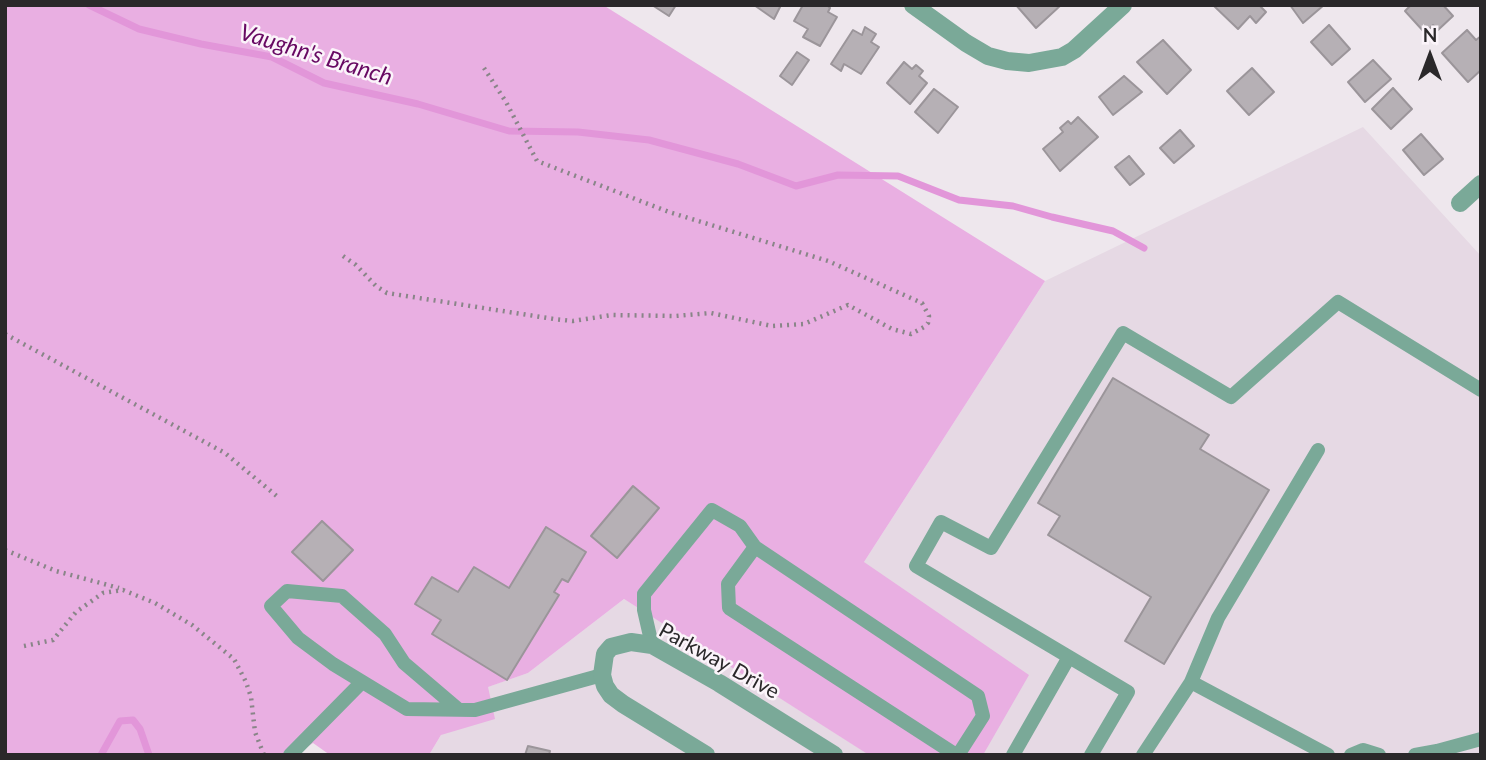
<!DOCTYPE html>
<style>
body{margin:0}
#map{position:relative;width:1486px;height:760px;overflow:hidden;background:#eee7ed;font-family:Lato,sans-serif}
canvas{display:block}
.frame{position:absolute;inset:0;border:7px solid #2a282a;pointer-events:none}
.north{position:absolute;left:1395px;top:21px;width:70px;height:70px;-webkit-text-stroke:5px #fbf4fa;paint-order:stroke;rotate:0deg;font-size:19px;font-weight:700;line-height:28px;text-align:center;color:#2a282a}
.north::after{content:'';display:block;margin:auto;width:24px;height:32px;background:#2a282a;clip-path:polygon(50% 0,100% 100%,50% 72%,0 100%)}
</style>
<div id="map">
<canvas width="1486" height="760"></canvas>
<div class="frame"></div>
<div class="north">N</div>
</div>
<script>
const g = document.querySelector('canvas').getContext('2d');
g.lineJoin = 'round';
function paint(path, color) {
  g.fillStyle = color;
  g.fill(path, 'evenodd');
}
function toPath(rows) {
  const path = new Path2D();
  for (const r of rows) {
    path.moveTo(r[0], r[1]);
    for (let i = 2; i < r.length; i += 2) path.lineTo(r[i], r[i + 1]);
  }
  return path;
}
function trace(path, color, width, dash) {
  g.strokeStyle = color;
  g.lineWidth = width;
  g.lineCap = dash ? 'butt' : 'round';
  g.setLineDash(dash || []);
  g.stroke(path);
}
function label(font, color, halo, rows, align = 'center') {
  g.font = font + ' Lato,sans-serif';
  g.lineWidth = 5;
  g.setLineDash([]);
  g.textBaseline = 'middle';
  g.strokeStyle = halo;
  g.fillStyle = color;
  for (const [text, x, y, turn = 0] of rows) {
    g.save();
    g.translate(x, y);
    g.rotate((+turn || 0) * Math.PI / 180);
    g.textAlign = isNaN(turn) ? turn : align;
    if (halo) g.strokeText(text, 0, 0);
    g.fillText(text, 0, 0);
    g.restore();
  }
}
const built = toPath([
 [1363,127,1481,256,1481,755,983,755,864,562,1045,281],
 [624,599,870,755,429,755,441,735,487,687,528,673]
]);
const green = toPath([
 [5,5,603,5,1045,281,864,562,1029,675,983,755,869,755,624,599,528,673,488,687,495,719,441,735,429,755,330,755,313,743,295,755,5,755]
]);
const stream = toPath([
 [89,5,139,29,201,44,272,57,324,83,418,104,509,131,578,132,649,140,738,164,796,186,838,175,898,176,959,200,1013,206,1052,217,1113,231,1144,248],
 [101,755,120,721,133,720,140,729,149,755]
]);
const building = toPath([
 [652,5,676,5,669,16,652,5],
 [754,5,781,5,774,19,754,5],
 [803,5,827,5,830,8,828,12,837,17,820,46,803,37,808,29,794,21,803,5],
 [1016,5,1061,5,1036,28,1016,5],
 [1213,5,1259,5,1266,12,1256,23,1250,16,1238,29,1213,5],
 [1290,5,1324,5,1303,23,1290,5],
 [1411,5,1443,5,1453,16,1438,30,1433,25,1425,33,1405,11,1411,5],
 [1329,25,1350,49,1332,65,1311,42,1329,25],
 [865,27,876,34,871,42,879,47,861,74,844,64,841,71,831,64,853,30,862,35,865,27],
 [1467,30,1476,40,1481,36,1481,70,1468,82,1442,53,1467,30],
 [1163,40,1191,70,1167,94,1137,62,1163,40],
 [797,52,809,60,792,85,780,76,797,52],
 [1373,60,1391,79,1365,102,1348,82,1373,60],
 [904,62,912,69,916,65,923,71,919,76,927,83,910,104,887,83,904,62],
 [1252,68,1274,92,1249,115,1227,91,1252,68],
 [1124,76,1142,92,1113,115,1099,97,1124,76],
 [1393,88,1412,109,1391,129,1372,109,1393,88],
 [934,89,958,107,938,133,915,112,934,89],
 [1078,117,1098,137,1060,171,1043,149,1063,132,1060,128,1068,121,1071,124,1078,117],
 [1180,130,1194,146,1174,163,1160,148,1180,130],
 [1421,134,1443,159,1424,175,1403,150,1421,134],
 [1129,156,1144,174,1130,185,1115,167,1129,156],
 [1113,378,1209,435,1200,449,1269,490,1164,664,1125,641,1151,597,1048,535,1060,516,1038,503,1113,378],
 [633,486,659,508,617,558,591,536,633,486],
 [322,521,353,550,323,581,292,552,322,521],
 [546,527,586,552,568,582,562,579,554,592,559,595,507,680,432,634,441,620,415,604,432,577,458,592,474,567,509,588,546,527],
 [528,746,550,751,549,755,525,755,528,746]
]);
const path = toPath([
 [343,256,356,265,376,286,387,293,554,319,573,321,612,315,675,316,711,313,772,326,804,324,848,305,892,329,911,334,924,327,928,323,929,316,922,303,828,261,669,212,537,161,506,102,484,68],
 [5,334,225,453,279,498],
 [5,550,56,571,119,588],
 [24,646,53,640,76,612,103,593,123,590,155,603,192,625,234,659,246,682,251,697,255,732,264,755]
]);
const service = toPath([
 [755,547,728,584,729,608,956,755],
 [652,645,644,610,644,594,712,510,740,526,755,547,978,696,983,716,958,755],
 [1191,682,1328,755],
 [458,709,404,663,385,634,342,596,287,591,271,606,298,638,333,664,407,709,475,710,602,675],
 [290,755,361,683],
 [1013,755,1069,657],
 [1091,755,1128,692,916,566,941,522,991,548,1123,333,1231,397,1338,302,1481,390],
 [1143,755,1191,682,1218,618,1318,450],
 [1351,755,1363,750,1379,755],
 [1415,755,1437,751,1481,739]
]);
const minor = toPath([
 [913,5,966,43,988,56,1007,61,1029,63,1062,57,1074,50,1123,5],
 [1460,203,1481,184],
 [706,755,623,704,611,695,605,686,602,675,605,654,611,647,631,642,652,645,719,683,834,755]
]);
const streetNames = [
 ["Parkway Drive",719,661,29]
];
const waterNames = [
 ["Vaughn's Branch",316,55,17]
];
paint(built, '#e6d9e4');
paint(green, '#e9afe2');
trace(stream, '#e296d9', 7);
paint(building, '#b6b0b5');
trace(building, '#9b959a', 2);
trace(path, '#898588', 4.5, [2, 5]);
trace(service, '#7aa998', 14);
trace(minor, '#7aa998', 18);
label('21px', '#2a282a', '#fbf4fa', streetNames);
label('italic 23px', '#670962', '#fbf4fa', waterNames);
</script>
